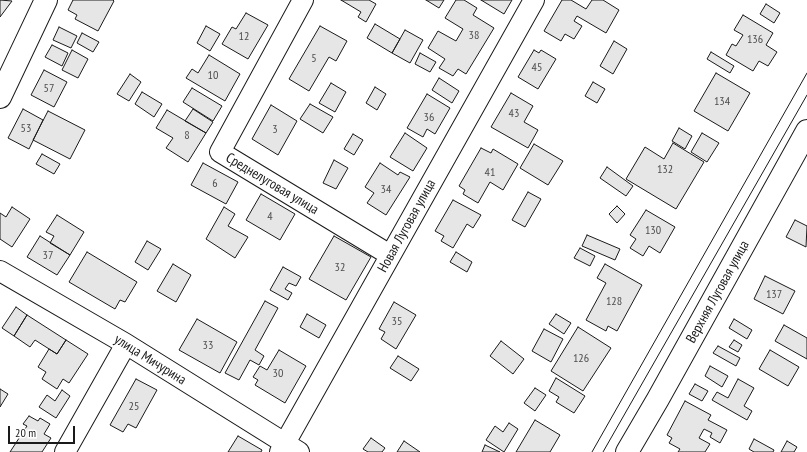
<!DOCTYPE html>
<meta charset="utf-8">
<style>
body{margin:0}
#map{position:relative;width:807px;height:452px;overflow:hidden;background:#fff;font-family:"PT Sans Narrow",sans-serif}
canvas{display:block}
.scale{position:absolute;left:8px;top:426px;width:67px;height:18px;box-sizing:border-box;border:2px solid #1a1a1a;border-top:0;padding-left:5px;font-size:12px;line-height:14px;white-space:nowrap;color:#1a1a1a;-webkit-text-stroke:3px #fff;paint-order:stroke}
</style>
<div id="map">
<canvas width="807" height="452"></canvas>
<div class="scale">20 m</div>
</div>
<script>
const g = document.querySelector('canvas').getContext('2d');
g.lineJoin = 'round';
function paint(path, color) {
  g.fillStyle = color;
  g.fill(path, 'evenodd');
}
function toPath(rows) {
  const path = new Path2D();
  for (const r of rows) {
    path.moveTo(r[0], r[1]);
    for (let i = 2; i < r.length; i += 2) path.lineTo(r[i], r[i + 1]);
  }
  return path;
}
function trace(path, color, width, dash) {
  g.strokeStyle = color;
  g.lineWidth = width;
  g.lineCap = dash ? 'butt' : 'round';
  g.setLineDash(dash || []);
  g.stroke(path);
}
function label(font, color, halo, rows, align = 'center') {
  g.font = font + ' "PT Sans Narrow",sans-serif';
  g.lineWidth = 3;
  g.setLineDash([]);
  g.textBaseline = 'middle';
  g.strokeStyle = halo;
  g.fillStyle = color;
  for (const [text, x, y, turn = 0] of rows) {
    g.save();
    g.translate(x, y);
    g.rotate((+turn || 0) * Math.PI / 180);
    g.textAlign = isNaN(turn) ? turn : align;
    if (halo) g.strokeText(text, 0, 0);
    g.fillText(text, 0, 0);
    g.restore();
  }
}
const building = toPath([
 [0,0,12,1,0,17,0,0],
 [73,0,113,0,114,1,98,31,75,19,77,15,68,10,73,0],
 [341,0,369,0,376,4,366,22,358,17,361,12,341,0],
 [426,0,444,0,439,8,426,0],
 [456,0,464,0,477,8,473,15,494,28,466,74,458,69,453,76,439,68,445,59,428,48,438,31,456,41,463,29,445,18,456,0],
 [481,0,512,0,504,14,481,0],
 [562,0,571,0,586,9,592,0,603,0,619,10,606,33,577,16,574,21,582,26,574,39,565,34,561,41,544,31,562,0],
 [766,4,780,13,774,23,760,14,766,4],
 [246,13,268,25,248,59,222,44,232,27,236,29,246,13],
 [743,15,773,33,766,45,777,52,768,66,759,61,753,71,726,55,732,44,736,46,743,35,734,30,743,15],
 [375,24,400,39,392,53,367,38,375,24],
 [206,26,220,34,210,51,197,43,206,26],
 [320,26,347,41,336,61,329,57,309,91,289,79,320,26],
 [59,27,77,36,71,48,53,40,59,27],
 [405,30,423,40,410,63,392,53,405,30],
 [82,33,99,42,93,52,77,43,82,33],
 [614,41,627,49,613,74,600,66,614,41],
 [52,45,68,53,62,66,45,57,52,45],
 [72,50,88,59,78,78,62,70,72,50],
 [534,50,539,53,541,50,556,59,538,89,518,77,534,50],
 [711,52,734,66,730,73,707,59,711,52],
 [420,53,436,62,430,72,415,64,420,53],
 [209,55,240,74,225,101,186,78,192,69,198,73,209,55],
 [44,70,67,82,54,107,31,95,44,70],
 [716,73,750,93,728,131,694,111,716,73],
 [130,74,141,82,129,101,117,94,130,74],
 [439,78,459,91,452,103,432,90,439,78],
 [593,82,605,89,597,103,585,96,593,82],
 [331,83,346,92,335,112,319,103,331,83],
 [375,87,386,94,377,110,366,103,375,87],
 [192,88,222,106,213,121,183,102,192,88],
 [142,92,162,104,154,117,135,104,142,92],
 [511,93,533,106,524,122,538,130,528,148,491,127,511,93],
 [427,94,450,108,435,134,427,129,423,137,407,128,427,94],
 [310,104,333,117,323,133,300,119,310,104],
 [271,105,297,121,278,155,252,139,271,105],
 [23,109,43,120,29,149,8,138,23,109],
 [193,109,213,122,206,133,185,121,193,109],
 [167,110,206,133,188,162,166,148,173,138,156,128,167,110],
 [48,111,85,130,70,159,33,140,48,111],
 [679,128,692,136,685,149,672,141,679,128],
 [405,133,427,148,413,171,390,157,405,133],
 [702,133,719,143,707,162,691,152,702,133],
 [353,134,363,140,354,155,344,149,353,134],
 [673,143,704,162,676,209,626,179,645,147,664,159,673,143],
 [534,144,563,161,548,185,520,168,534,144],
 [481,148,491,153,493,149,518,164,503,190,490,182,478,203,463,194,465,190,459,186,481,148],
 [42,154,60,164,54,174,36,164,42,154],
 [334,160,348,168,336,189,323,183,334,160],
 [203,163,238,182,226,204,191,185,203,163],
 [380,163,398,175,400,172,410,177,386,215,367,203,374,193,365,187,380,163],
 [607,167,633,186,626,196,600,178,607,167],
 [528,192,541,199,525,227,512,220,528,192],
 [261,194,295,214,280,240,246,220,261,194],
 [453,200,481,215,473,228,467,224,453,248,441,241,444,236,435,231,453,200],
 [617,206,625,214,617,223,609,214,617,206],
 [12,207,30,219,12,247,0,239,0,213,6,217,12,207],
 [224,207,235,214,228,226,248,237,235,258,206,239,224,207],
 [646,210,675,227,660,253,649,246,643,256,630,248,636,239,630,235,646,210],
 [57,215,84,232,70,255,50,243,54,236,46,232,57,215],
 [795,220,807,226,806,247,786,237,795,220],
 [587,235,620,249,615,260,582,246,587,235],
 [40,236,70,255,57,275,27,257,40,236],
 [334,236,371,257,346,300,309,279,334,236],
 [147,241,161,249,148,270,135,262,147,241],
 [580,248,595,256,590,266,574,258,580,248],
 [87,252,137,282,125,302,120,300,115,309,69,282,87,252],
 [456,252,472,262,467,272,450,262,456,252],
 [173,264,191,275,176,302,157,291,173,264],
 [605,264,642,285,617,331,608,326,606,331,586,320,606,283,597,278,605,264],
 [283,267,301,277,296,286,289,283,285,289,292,293,288,300,270,290,283,267],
 [765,276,795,291,783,314,754,299,765,276],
 [265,301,278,308,255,350,264,356,259,365,250,360,239,380,225,373,265,301],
 [394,302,416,315,396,349,381,339,385,332,379,329,394,302],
 [16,307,27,315,14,336,2,328,16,307],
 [307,314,326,325,319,338,300,327,307,314],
 [556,314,571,323,564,334,549,324,556,314],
 [27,315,66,340,57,354,35,340,30,347,14,336,27,315],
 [197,319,237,342,220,373,179,350,197,319],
 [734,319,752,330,747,339,729,328,734,319],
 [784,325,807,338,807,359,775,341,784,325],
 [578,327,611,348,583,391,551,371,578,327],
 [544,329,563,339,551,362,532,351,544,329],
 [66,340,88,354,69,383,63,379,57,389,42,379,46,372,38,367,49,349,57,354,66,340],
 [734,340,742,345,738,352,729,347,734,340],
 [501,341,524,359,513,374,490,356,501,341],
 [718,346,740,358,736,366,713,353,718,346],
 [279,350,306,366,285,403,255,385,258,380,253,377,260,366,267,370,279,350],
 [770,350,799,367,788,386,759,369,770,350],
 [398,356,419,369,411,381,390,368,398,356],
 [710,366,728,376,722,387,705,376,710,366],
 [556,378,585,396,574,413,556,402,559,397,549,391,556,378],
 [136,379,157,390,136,428,128,424,123,432,110,425,136,379],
 [738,379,754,388,744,406,752,411,747,420,712,400,717,392,728,398,738,379],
 [695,384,708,391,702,401,689,394,695,384],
 [535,388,546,395,535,411,524,403,535,388],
 [0,389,8,394,0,407,0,389],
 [62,390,70,396,56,418,39,407,47,395,55,401,62,390],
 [685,401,711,415,708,420,727,430,720,443,710,437,712,433,704,429,699,438,710,444,705,452,678,452,680,449,669,443,672,438,667,435,685,401],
 [29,416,38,421,40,418,50,424,44,434,51,438,42,452,10,452,27,426,23,424,29,416],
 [535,420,560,435,550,452,516,452,535,420],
 [509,423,518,429,504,452,486,440,495,426,503,432,509,423],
 [238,436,262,450,261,452,228,452,238,436],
 [371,438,385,448,382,452,368,452,363,449,371,438],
 [754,439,774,450,773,452,754,452,749,449,754,439],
 [404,441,420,452,397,452,404,441],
 [787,441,797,447,794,452,781,452,787,441],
 [485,445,500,452,482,452,485,445]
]);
const minor = toPath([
 [303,0,220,152,390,255],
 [0,271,126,344,299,452],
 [65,452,126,344],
 [280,452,534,0]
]);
const tertiary = toPath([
 [0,97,46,0]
]);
const secondary = toPath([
 [627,452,658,399,807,131]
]);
const tram = toPath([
 [592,452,807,73],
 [603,452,807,95]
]);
const numberNames = [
 ["38",474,36],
 ["12",244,37],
 ["136",755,40],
 ["5",314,59],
 ["45",537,68],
 ["10",213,76],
 ["57",49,89],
 ["134",722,102],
 ["43",514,114],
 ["36",429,118],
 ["53",26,129],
 ["3",275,130],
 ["8",187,136],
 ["132",665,170],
 ["41",490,173],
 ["6",215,184],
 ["34",386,190],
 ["4",270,217],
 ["130",653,231],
 ["37",48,256],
 ["32",340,268],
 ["137",774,295],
 ["128",614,302],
 ["35",397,322],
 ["33",208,346],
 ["126",581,359],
 ["30",278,374],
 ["25",134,407]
];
const streetNames = [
 ["Среднелуговая улица",272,184,31],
 ["Новая Луговая улица",407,226,-61],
 ["Верхняя Луговая улица",718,292,-61],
 ["улица Мичурина",150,360,32]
];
paint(building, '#e6e6e6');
trace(building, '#1a1a1a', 1);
trace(minor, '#1a1a1a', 22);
trace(tertiary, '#1a1a1a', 24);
trace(secondary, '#1a1a1a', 24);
trace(minor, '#fff', 20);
trace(tertiary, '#fff', 22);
trace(secondary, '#fff', 22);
trace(tram, '#1a1a1a', 1);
label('12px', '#4d4d4d', null, numberNames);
label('14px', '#1a1a1a', '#fff', streetNames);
</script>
